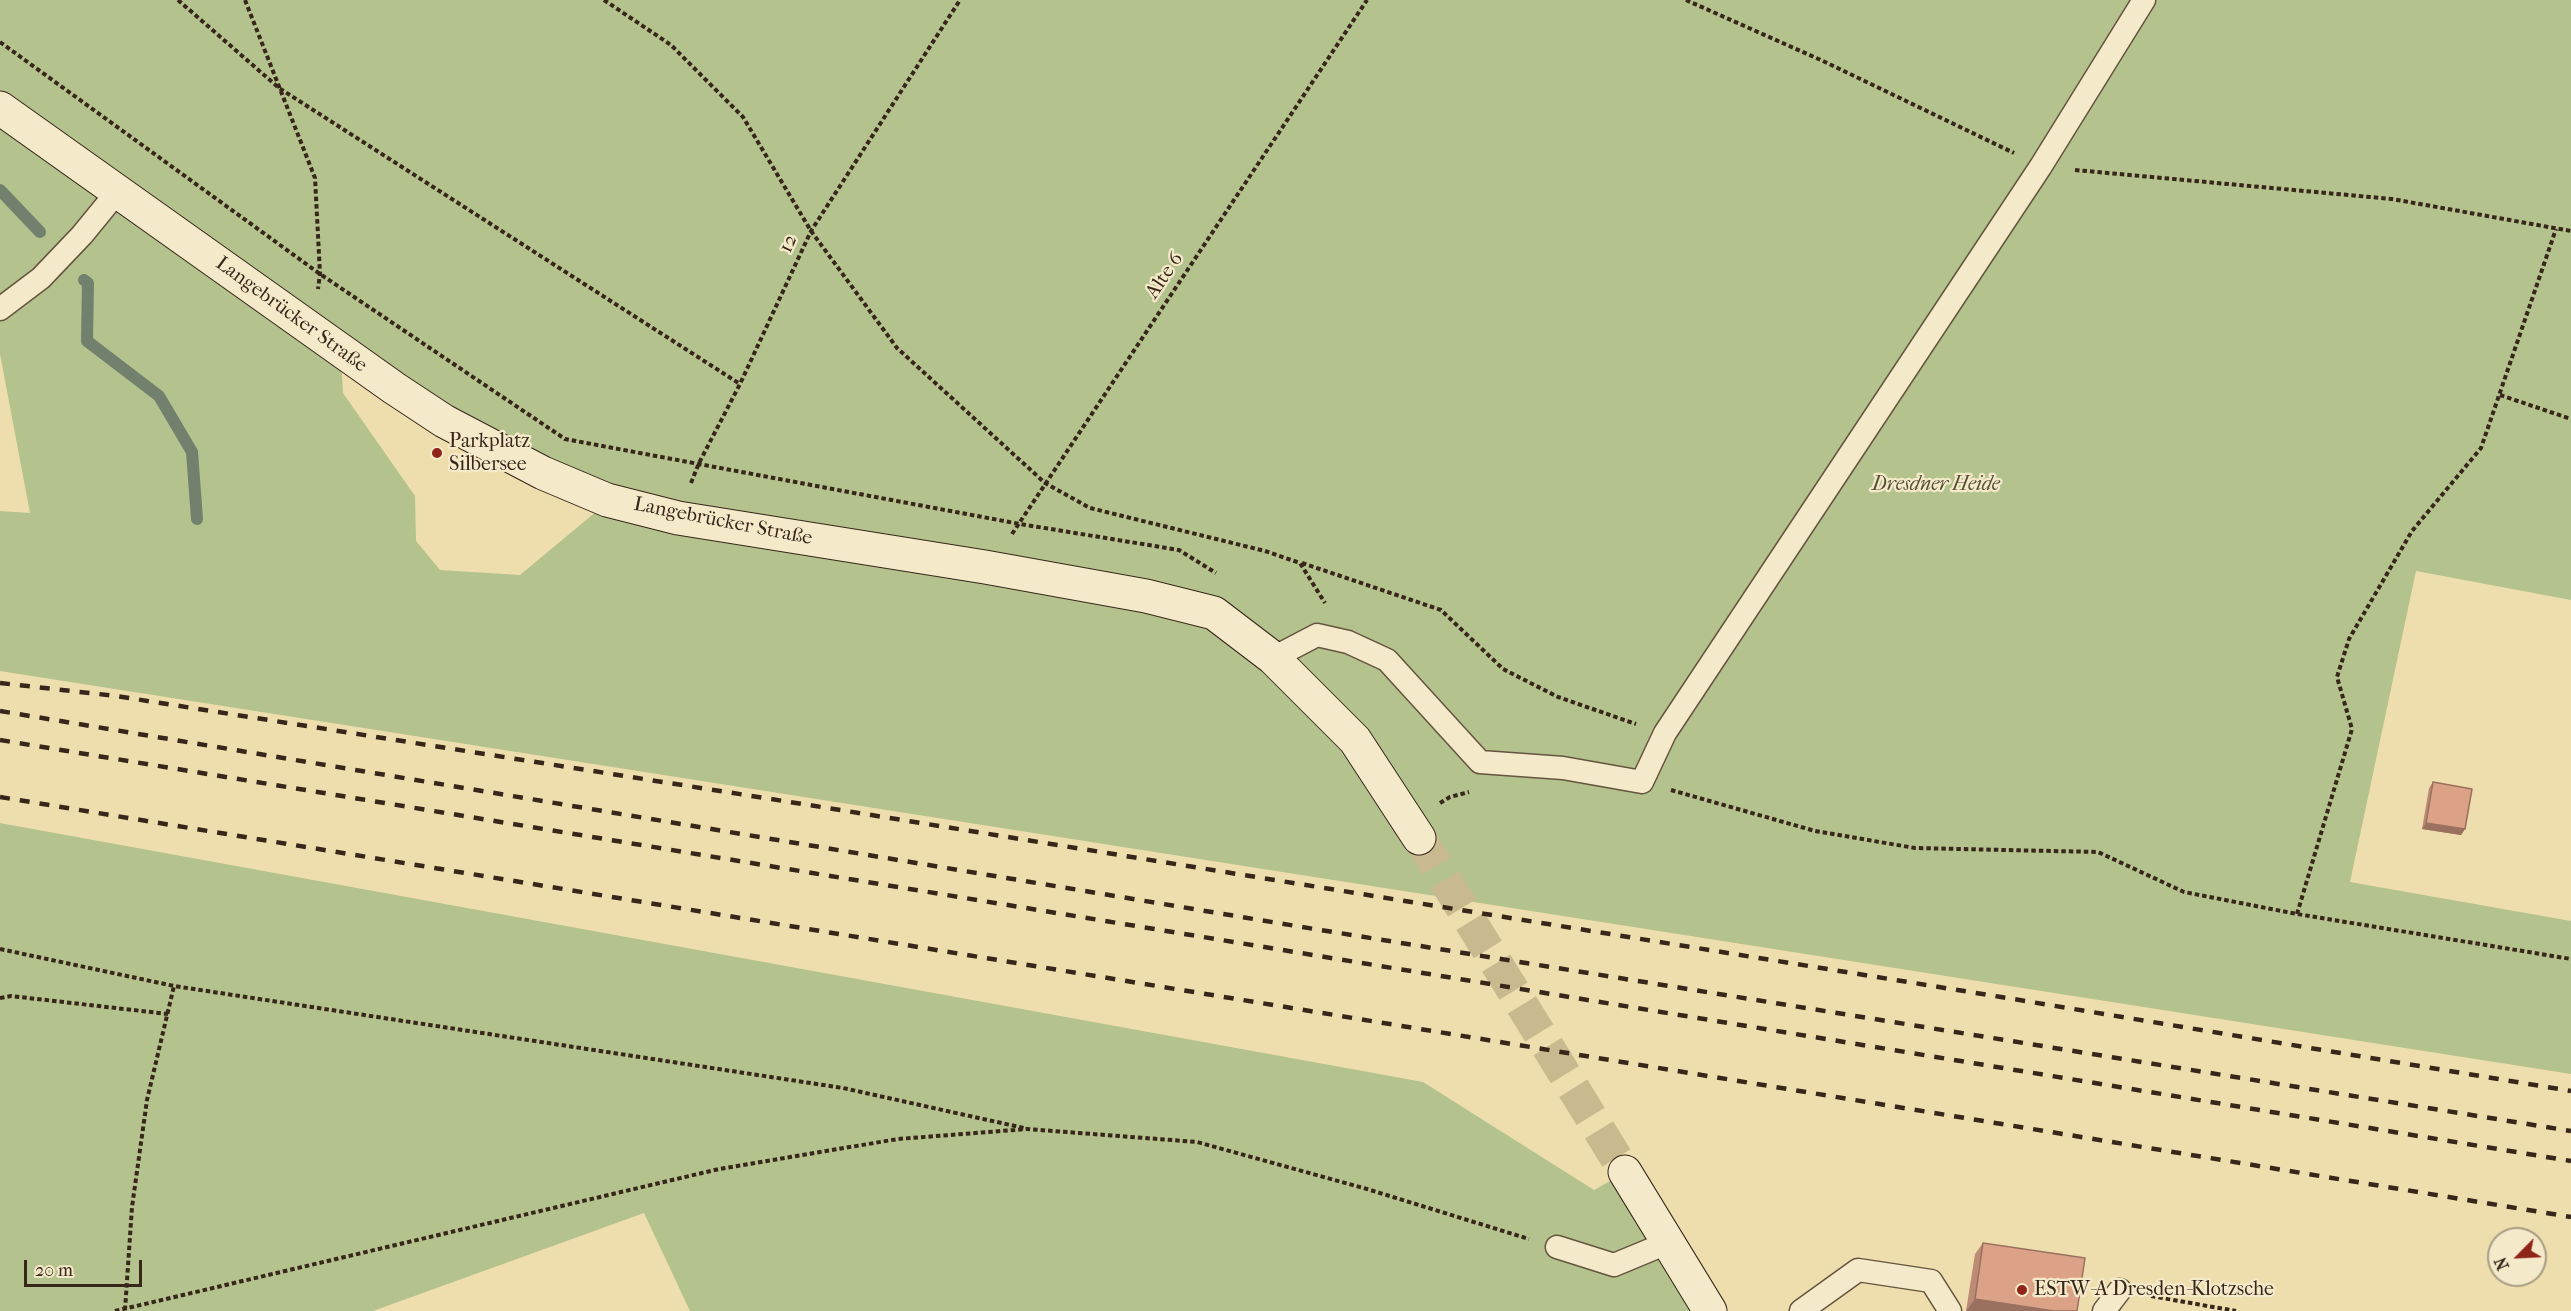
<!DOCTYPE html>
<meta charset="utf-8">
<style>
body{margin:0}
#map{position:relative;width:2571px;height:1311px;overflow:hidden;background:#eedead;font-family:"IM FELL French Canon",serif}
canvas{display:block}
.north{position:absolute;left:2487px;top:1227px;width:60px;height:60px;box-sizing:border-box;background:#f4eaca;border:2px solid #a89c83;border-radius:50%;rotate:246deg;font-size:16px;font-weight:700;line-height:24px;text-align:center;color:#372619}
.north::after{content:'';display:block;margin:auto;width:21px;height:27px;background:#8f2418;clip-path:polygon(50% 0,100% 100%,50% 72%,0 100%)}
.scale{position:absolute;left:24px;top:1260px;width:118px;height:27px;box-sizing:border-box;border:3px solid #372619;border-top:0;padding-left:8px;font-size:18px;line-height:21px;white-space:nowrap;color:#372619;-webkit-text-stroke:4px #f4eaca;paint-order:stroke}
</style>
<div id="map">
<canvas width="2571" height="1311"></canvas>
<div class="north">N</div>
<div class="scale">20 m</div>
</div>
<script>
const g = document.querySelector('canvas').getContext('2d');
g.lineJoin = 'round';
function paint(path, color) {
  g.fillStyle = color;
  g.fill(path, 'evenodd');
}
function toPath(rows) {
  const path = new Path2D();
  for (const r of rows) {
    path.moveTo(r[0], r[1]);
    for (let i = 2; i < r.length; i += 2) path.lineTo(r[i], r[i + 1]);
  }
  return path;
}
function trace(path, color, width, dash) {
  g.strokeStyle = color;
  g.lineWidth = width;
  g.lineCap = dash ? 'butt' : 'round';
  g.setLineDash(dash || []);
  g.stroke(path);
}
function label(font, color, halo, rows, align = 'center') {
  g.font = font + ' "IM FELL French Canon",serif';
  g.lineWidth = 4.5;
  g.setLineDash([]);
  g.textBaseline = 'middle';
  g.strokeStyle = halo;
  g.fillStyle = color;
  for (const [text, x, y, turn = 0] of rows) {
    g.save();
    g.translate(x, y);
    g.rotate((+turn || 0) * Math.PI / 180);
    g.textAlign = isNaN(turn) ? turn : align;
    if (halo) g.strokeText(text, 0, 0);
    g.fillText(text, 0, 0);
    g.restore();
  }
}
const green = toPath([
 [0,0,2571,0,2571,600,2416,571,2350,882,2571,921,2571,1074,0,671,0,511,30,513,0,354],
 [341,358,603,506,520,575,440,570,416,541,415,496,343,393],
 [0,823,1423,1082,1594,1190,1619,1176,1700,1311,690,1311,644,1213,373,1311,0,1311]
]);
const stream = toPath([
 [0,190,40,232],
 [84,280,88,283,87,341,159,396,192,452,197,519]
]);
const secondaryTunnel = toPath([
 [1419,838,1625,1172]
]);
const path = toPath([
 [178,0,279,88,740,384],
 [245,0,315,178,320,274,318,289],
 [604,0,671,45,743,117,811,231,897,348,1045,483,1090,508,1265,551,1300,563,1325,603],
 [1686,0,1823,61,2014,153],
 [0,42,320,274,565,439,1020,524,1179,550,1216,573],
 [2075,170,2392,199,2571,231],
 [2500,395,2571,419],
 [691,483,699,463,740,384,811,231,960,0],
 [1012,534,1367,0],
 [1302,563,1441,610,1503,669,1558,697,1636,724],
 [1671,790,1815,831,1915,848,2098,852,2184,892,2297,914,2571,959],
 [1440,803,1450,797,1469,792],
 [2297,914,2352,729,2337,677,2349,639,2412,531,2481,448,2556,229],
 [0,949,174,986,843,1088,1024,1128],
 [0,998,11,996,168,1014],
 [2151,1296,2236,1311],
 [125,1310,132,1207,147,1100,174,986],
 [115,1311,719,1169,898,1139,1027,1129,1197,1142,1367,1189,1529,1239]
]);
const service = toPath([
 [0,309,41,278,82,235,118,191],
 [1273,658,1317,635,1348,642,1387,660,1480,762,1563,768,1642,782,1665,733,2041,166,2144,0],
 [1557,1247,1614,1265,1667,1243],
 [1801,1311,1858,1270,1931,1281,1950,1311],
 [2104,1311,2120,1290]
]);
const secondary = toPath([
 [0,108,394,388,444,421,543,473,607,500,678,518,985,567,1146,596,1214,613,1273,658,1355,740,1419,838],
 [1625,1172,1710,1311]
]);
const rail = toPath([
 [0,683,116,696,809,805,2001,997,2571,1091],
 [0,711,1302,927,2571,1131],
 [0,740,2571,1161],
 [0,797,2571,1217]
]);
const wall = toPath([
 [2433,782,2465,829,2461,835,2422,829,2429,788],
 [1983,1243,2077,1311,1966,1311,1975,1254]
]);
const shadedWall = toPath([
 [2426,823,2465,829,2461,835,2422,829],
 [1975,1299,2054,1311,1966,1311]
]);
const building = toPath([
 [2433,782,2472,789,2465,829,2426,823,2433,782],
 [1983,1243,2085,1258,2077,1311,2054,1311,1975,1299,1983,1243]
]);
const markers = [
 [437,453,6,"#8f2418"],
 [2022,1290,6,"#8f2418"]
];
const streetNames = [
 ["12",789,244,-65],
 ["Alte 6",1165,276,-56],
 ["Langebrücker Straße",291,315,36],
 ["Langebrücker Straße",723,522,11]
];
const poiNames = [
 ["Parkplatz",449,442],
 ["Silbersee",449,465],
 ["ESTW-A Dresden-Klotzsche",2034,1290]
];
const parkNames = [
 ["Dresdner Heide",1936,485]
];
paint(green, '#b4c28e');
trace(stream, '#72806e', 12);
trace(secondaryTunnel, '#c9b98f', 33, [33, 16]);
trace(service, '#65543e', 25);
trace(secondary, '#372619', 35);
trace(path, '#372619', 4, [4.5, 3]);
trace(service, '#f4eaca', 22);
trace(secondary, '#f4eaca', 33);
trace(rail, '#372619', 4.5, [10, 10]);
paint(wall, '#bd8b75');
paint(shadedWall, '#9a715f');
paint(building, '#dca288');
trace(building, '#9a715f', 1.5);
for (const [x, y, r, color] of markers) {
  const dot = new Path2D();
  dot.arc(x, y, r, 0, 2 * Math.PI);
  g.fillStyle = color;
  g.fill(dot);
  trace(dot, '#f4eaca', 2);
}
label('20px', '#372619', '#f4eaca', streetNames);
label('20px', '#372619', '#f4eaca', poiNames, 'left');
label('italic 20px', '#564d36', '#f4eaca', parkNames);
</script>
